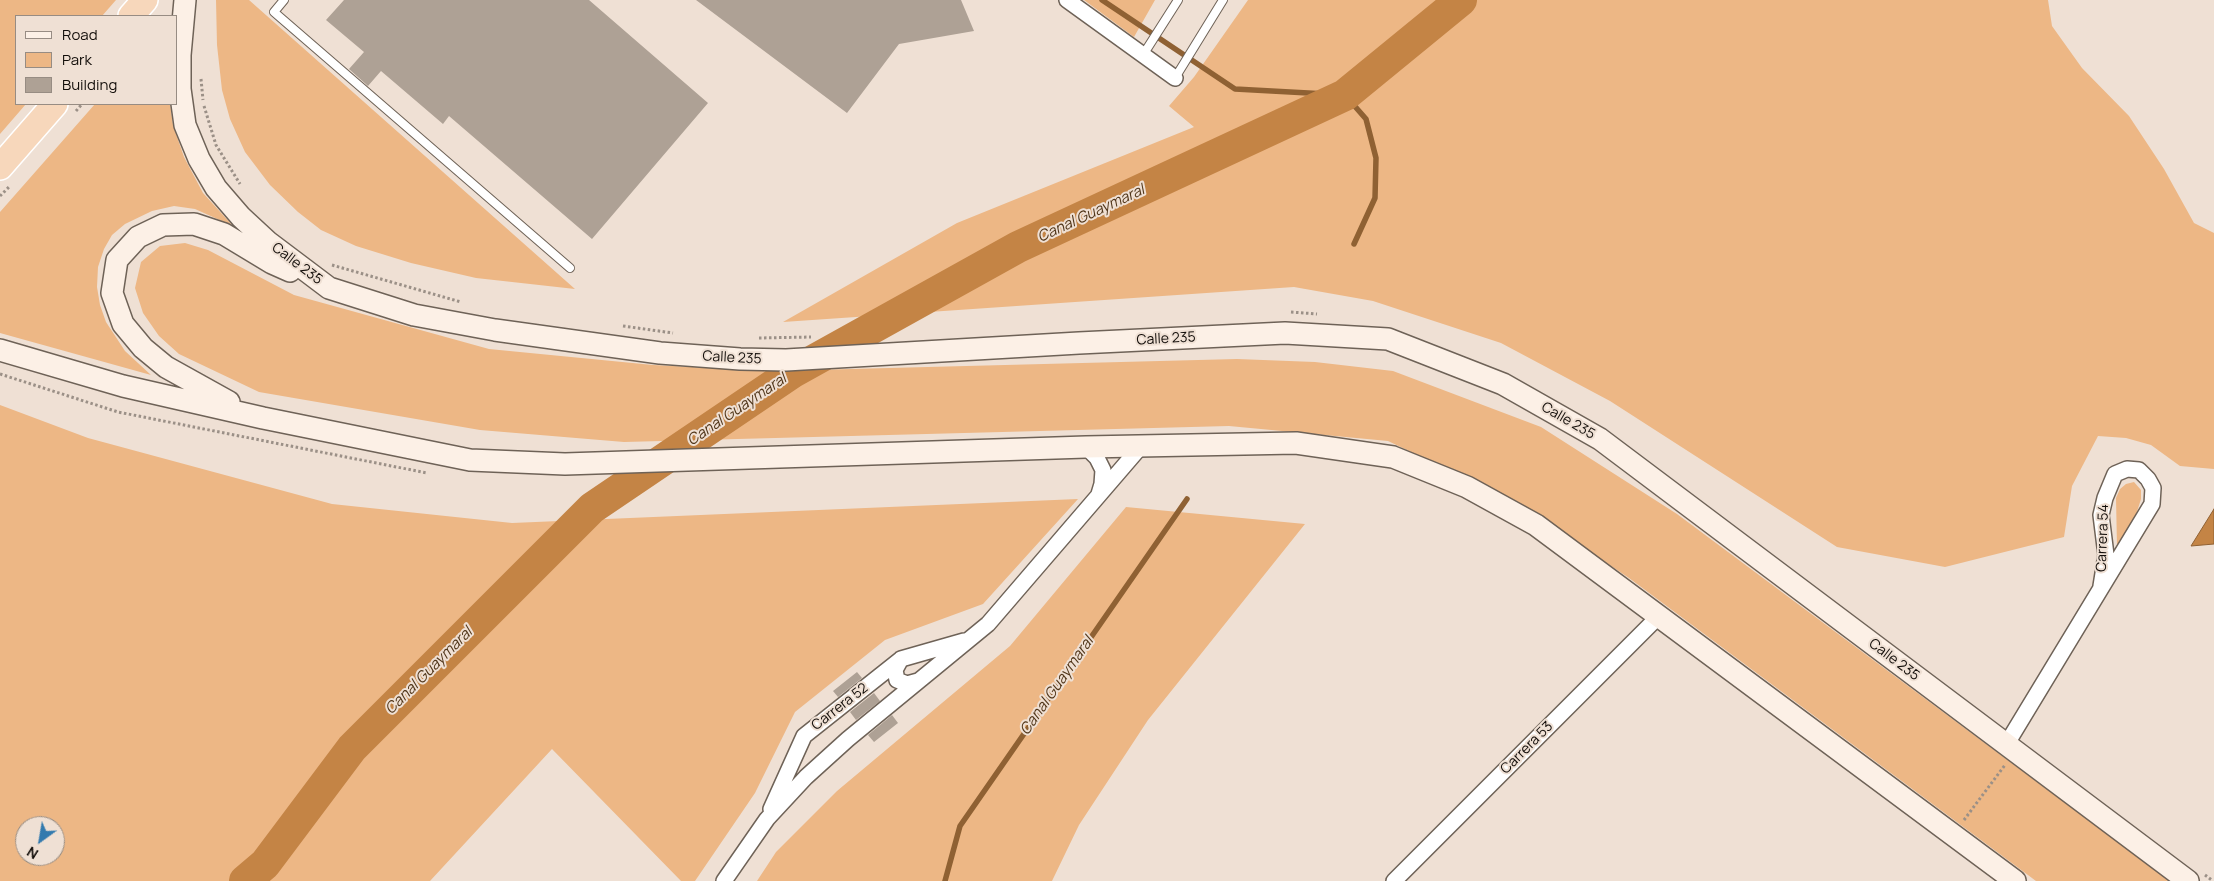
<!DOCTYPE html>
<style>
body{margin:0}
#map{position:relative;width:2214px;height:881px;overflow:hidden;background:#efe0d4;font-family:Manrope,sans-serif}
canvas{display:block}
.legend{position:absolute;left:15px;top:15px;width:162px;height:90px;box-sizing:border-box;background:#efe0d4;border:1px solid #978c83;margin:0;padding:6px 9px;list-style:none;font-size:15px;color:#130e0a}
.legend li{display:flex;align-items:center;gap:10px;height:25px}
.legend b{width:25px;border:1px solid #978c83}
.north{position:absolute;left:15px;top:816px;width:50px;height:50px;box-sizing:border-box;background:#efe0d4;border:1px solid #978c83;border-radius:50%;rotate:212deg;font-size:14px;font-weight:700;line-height:20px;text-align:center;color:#130e0a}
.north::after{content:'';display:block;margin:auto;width:18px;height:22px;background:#337aae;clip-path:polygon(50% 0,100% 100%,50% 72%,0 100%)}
</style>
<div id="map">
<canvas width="2214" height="881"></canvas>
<ul class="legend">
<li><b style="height:6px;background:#fcf0e6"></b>Road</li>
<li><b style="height:14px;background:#edb785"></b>Park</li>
<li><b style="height:14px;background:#aea195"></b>Building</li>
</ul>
<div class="north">N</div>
</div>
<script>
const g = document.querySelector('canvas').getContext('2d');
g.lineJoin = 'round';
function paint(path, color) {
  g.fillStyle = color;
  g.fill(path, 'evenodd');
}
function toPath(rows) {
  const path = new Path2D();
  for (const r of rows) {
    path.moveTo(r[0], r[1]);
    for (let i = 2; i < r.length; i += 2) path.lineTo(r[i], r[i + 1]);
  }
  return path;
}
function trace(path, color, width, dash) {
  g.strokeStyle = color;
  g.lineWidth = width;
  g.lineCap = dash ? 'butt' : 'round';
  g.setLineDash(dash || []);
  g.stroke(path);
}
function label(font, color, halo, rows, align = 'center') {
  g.font = font + ' Manrope,sans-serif';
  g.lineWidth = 4;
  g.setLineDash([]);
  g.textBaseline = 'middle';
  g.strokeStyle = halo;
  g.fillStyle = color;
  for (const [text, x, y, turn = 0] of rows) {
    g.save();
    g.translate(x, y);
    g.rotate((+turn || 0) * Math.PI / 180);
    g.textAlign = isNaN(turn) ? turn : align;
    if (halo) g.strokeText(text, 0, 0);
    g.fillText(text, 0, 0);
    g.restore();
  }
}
const green = toPath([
 [0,0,116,0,102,16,16,16,16,104,26,104,0,134],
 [216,0,249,0,575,289,476,278,411,263,356,246,321,230,298,212,270,185,245,152,230,119,222,90,217,45],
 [1084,0,1155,0,1134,37],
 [1248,0,2048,0,2052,26,2082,68,2129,116,2164,169,2194,223,2214,233,2214,469,2180,466,2151,445,2126,438,2098,436,2072,486,2064,537,1945,567,1837,547,1610,401,1501,343,1373,301,1294,287,783,322,957,223,1194,127,1169,106,1194,77],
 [95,104,170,104,173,125,184,157,203,193,233,226,195,209,174,206,152,211,125,224,112,235,104,249,98,267,97,287,100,305,106,322,125,351,151,375,0,333,0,212],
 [185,243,208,250,294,295,489,349,653,365,773,371,1237,359,1315,362,1393,371,1541,427,1677,514,2170,881,2036,881,1629,578,1514,501,1388,441,1229,426,624,442,480,430,259,392,179,354,159,336,143,313,135,288,141,262,160,246],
 [0,405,88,438,332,504,512,523,1078,499,983,604,885,640,795,712,755,793,695,881,681,881,552,749,430,881,0,881],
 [25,826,55,826,55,856,25,856],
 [2134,482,2141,490,2141,499,2135,518,2117,547,2116,498,2120,489,2126,484],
 [1126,507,1305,524,1148,720,1079,825,1052,881,757,881,776,852,837,791,1010,646]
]);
const water = toPath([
 [2214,509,2214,544,2191,546,2214,509]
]);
const stream = toPath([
 [1102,0,1235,89,1345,95,1366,119,1376,158,1375,198,1354,244],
 [945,881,960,826,1187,499]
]);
const river = toPath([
 [245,881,265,864,352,748,592,508,793,372,1018,247,1345,95,1461,0]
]);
const building = toPath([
 [344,0,589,0,708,103,592,239,449,116,443,124,381,71,368,86,349,69,364,52,326,20],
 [696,0,961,0,974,31,899,44,847,113],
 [857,672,862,678,838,697,833,691],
 [874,693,880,701,856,720,850,712],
 [892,715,898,723,874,742,868,735]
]);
const path = toPath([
 [201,79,203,100],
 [204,106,216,145,240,184],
 [76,111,82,104],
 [0,196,9,187],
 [332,265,461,302],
 [1291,312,1317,314],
 [623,326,673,333],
 [759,338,811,337],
 [0,374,118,412,427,473],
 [1964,820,2005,765],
 [2205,875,2213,881]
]);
const service = toPath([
 [284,0,274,12,570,268],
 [1143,55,1178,0],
 [1175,78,1223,0]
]);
const minor = toPath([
 [1067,0,1175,78],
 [1086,447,1097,458,1103,470,1102,484,1099,494],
 [901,659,895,670,897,680,907,684,918,681],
 [2006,745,2152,504,2153,488,2148,479,2139,470,2127,469,2115,474,2105,498,2101,515,2106,555,2101,586],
 [771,809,804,736,901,659,964,641],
 [724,881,767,819,806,777,848,739,988,624,1142,445],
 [1394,881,1660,615]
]);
const secondary = toPath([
 [185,0,180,55,180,89,185,125,199,159,216,188,241,217,268,242,329,288,414,315,495,330,660,353,740,359,786,360,1079,343,1285,333,1388,339,1503,384,1600,439,2188,881],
 [0,350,123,386,263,418,470,460,565,464,1086,447,1296,443,1393,457,1467,487,1536,525,2015,881],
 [229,402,166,367,143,348,123,324,112,293,117,260,138,237,163,225,194,224,224,234,272,263,290,271]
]);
const trunk = toPath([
 [131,16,145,0],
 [0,167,55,104]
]);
const streetNames = [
 ["Calle 235",297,264,37],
 ["Calle 235",1166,339,-3],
 ["Calle 235",732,358,3],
 ["Calle 235",1568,421,30],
 ["Carrera 54",2103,538,-88],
 ["Calle 235",1894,660,37],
 ["Carrera 52",840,707,-38],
 ["Carrera 53",1527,748,-45]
];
const waterNames = [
 ["Canal Guaymaral",1091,214,-25],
 ["Canal Guaymaral",737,410,-34],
 ["Canal Guaymaral",429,671,-45],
 ["Canal Guaymaral",1057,686,-55]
];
paint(green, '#edb785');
paint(water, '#c48445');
trace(water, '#8f6133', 1);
trace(stream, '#8f6133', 5.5);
trace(river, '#c48445', 32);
paint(building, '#aea195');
trace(service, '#6e6257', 10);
trace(minor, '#6e6257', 18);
trace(secondary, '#6e6257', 24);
trace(trunk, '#fff', 28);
trace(path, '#9b9087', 3, [2.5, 2.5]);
trace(service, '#fff', 8);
trace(minor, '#fff', 15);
trace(secondary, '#fcf0e6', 21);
trace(trunk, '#f7d7bb', 25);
label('14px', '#130e0a', '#efe0d4', streetNames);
label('italic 15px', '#503519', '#efe0d4', waterNames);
</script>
